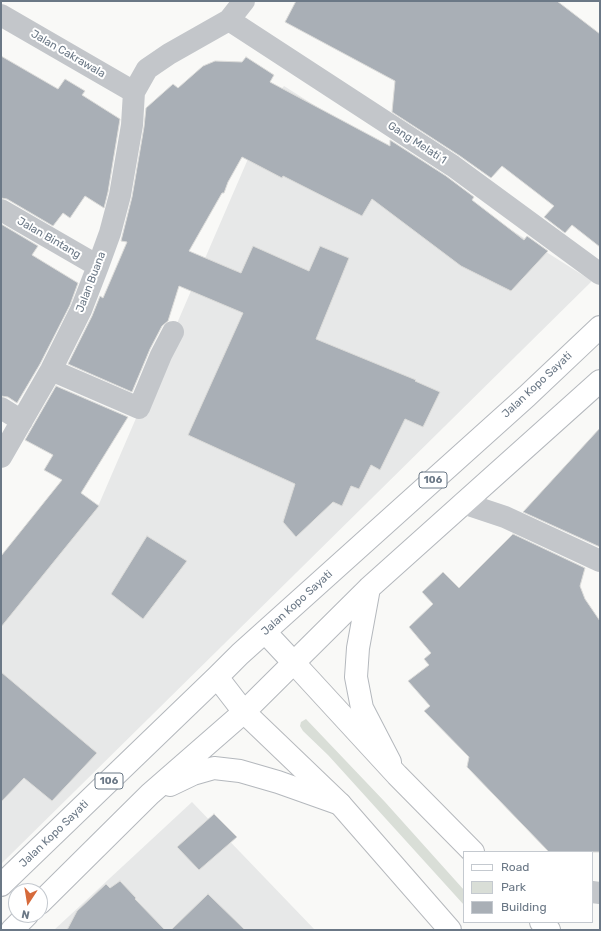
<!DOCTYPE html>
<style>
body{margin:0}
#map{position:relative;width:601px;height:931px;overflow:hidden;background:#f9f9f7;font-family:Rubik,sans-serif}
canvas{display:block}
.frame{position:absolute;inset:0;border:2px solid #6b7886;pointer-events:none}
.legend{position:absolute;left:463px;top:851px;width:130px;height:72px;box-sizing:border-box;background:#fff;border:1px solid #c4c9cf;margin:0;padding:5px 7px;list-style:none;font-size:12px;color:#6b7886}
.legend li{display:flex;align-items:center;gap:8px;height:20px}
.legend b{width:20px;border:1px solid #c4c9cf}
.north{position:absolute;left:8px;top:883px;width:40px;height:40px;box-sizing:border-box;background:#fff;border:1px solid #c4c9cf;border-radius:50%;rotate:192deg;font-size:11px;font-weight:700;line-height:16px;text-align:center;color:#6b7886}
.north::after{content:'';display:block;margin:auto;width:14px;height:18px;background:#d66a3b;clip-path:polygon(50% 0,100% 100%,50% 72%,0 100%)}
</style>
<div id="map">
<canvas width="601" height="931"></canvas>
<div class="frame"></div>
<ul class="legend">
<li><b style="height:5px;background:#fff"></b>Road</li>
<li><b style="height:11px;background:#d9ded7"></b>Park</li>
<li><b style="height:11px;background:#a9afb6"></b>Building</li>
</ul>
<div class="north">N</div>
</div>
<script>
const g = document.querySelector('canvas').getContext('2d');
g.lineJoin = 'round';
function paint(path, color) {
  g.fillStyle = color;
  g.fill(path, 'evenodd');
}
function toPath(rows) {
  const path = new Path2D();
  for (const r of rows) {
    path.moveTo(r[0], r[1]);
    for (let i = 2; i < r.length; i += 2) path.lineTo(r[i], r[i + 1]);
  }
  return path;
}
function trace(path, color, width, dash) {
  g.strokeStyle = color;
  g.lineWidth = width;
  g.lineCap = dash ? 'butt' : 'round';
  g.setLineDash(dash || []);
  g.stroke(path);
}
function label(font, color, halo, rows, align = 'center') {
  g.font = font + ' Rubik,sans-serif';
  g.lineWidth = 4;
  g.setLineDash([]);
  g.textBaseline = 'middle';
  g.strokeStyle = halo;
  g.fillStyle = color;
  for (const [text, x, y, turn = 0] of rows) {
    g.save();
    g.translate(x, y);
    g.rotate((+turn || 0) * Math.PI / 180);
    g.textAlign = isNaN(turn) ? turn : align;
    if (halo) g.strokeText(text, 0, 0);
    g.fillText(text, 0, 0);
    g.restore();
  }
}
const built = toPath([
 [284,86,592,281,1,864,1,610,99,504,257,138,244,132],
 [192,802,315,930,54,930]
]);
const green = toPath([
 [306,719,385,802,464,890,464,905,328,755,303,731,300,726,301,722]
]);
const building = toPath([
 [296,1,557,1,600,34,600,247,572,225,565,233,544,217,554,206,502,166,491,178,460,156,392,112,395,81,285,22,296,1],
 [1,56,58,89,65,79,85,91,82,95,120,119,108,192,104,208,85,196,70,218,63,213,53,226,7,199,1,198,1,56],
 [246,57,274,75,270,82,390,146,390,140,446,176,474,197,472,200,524,240,527,236,548,251,511,291,461,266,372,199,362,216,283,176,282,178,242,157,228,182,224,193,222,193,189,251,241,273,253,246,309,271,320,246,349,258,316,339,416,380,415,381,440,392,423,427,405,419,380,470,371,465,359,489,351,486,342,506,333,502,296,537,283,522,295,484,188,435,243,313,179,286,168,321,162,326,150,349,132,392,68,364,92,316,100,296,103,298,127,242,121,241,132,197,144,127,146,108,173,84,178,88,203,66,215,61,242,62,246,57],
 [1,224,38,246,32,255,78,283,70,305,40,364,17,403,8,397,1,396,1,224],
 [56,386,128,417,81,493,99,506,1,627,1,556,62,480,44,470,53,455,25,440,56,386],
 [600,428,600,547,523,512,600,428],
 [513,534,585,568,580,586,585,599,600,621,600,852,549,852,467,767,469,757,424,711,430,706,408,681,429,665,424,659,431,653,409,627,433,604,422,592,443,572,459,588,513,534],
 [147,536,187,561,143,619,111,594,147,536],
 [1,672,97,753,52,801,24,778,1,802,1,672],
 [214,814,237,837,199,870,177,847,214,814],
 [120,881,136,898,135,899,165,930,67,930,77,911,106,884,110,888,120,881],
 [208,894,245,930,171,930,208,894]
]);
const minor = toPath([
 [1,15,134,92],
 [229,20,453,166,600,274],
 [1,210,98,266],
 [51,370,139,408,161,355,173,332],
 [1,408,22,421],
 [1,457,51,370,81,310,98,266,110,233,120,195,132,125,134,92,147,69,169,54,229,20,244,1],
 [463,503,505,517,600,561],
 [592,892,600,893]
]);
const major = toPath([
 [369,588,358,648,356,677,362,708,390,762],
 [265,632,294,663],
 [217,677,244,712],
 [170,785,193,774,214,768,240,771,278,782,340,804],
 [1,885,217,677,240,654,527,396,600,327],
 [40,903,150,794,244,712,369,588,600,381],
 [12,930,27,915]
]);
const highway = toPath([
 [294,663,397,775,473,852],
 [244,712,340,804,450,930],
 [541,922,549,930]
]);
const shields = [
 [433,480,28],
 [109,781,28]
];
const shieldNames = [
 ["106",433,480],
 ["106",109,781]
];
const streetNames = [
 ["Jalan Cakrawala",68,54,30],
 ["Gang Melati 1",417,143,33],
 ["Jalan Bintang",49,238,30],
 ["Jalan Buana",91,282,-69],
 ["Jalan Kopo Sayati",537,385,-43],
 ["Jalan Kopo Sayati",297,603,-42],
 ["Jalan Kopo Sayati",54,834,-44]
];
paint(built, '#e7e8e8');
paint(green, '#d9ded7');
paint(building, '#a9afb6');
trace(building, '#dbdbd9', 1);
trace(major, '#b4b8bd', 24);
trace(highway, '#b6b9bd', 24);
trace(minor, '#c3c6ca', 22);
trace(major, '#fff', 22);
trace(highway, '#fff', 22);
for (const [x, y, w] of shields) {
  const box = new Path2D();
  box.roundRect(x - w / 2, y - 8, w, 16, 3);
  g.fillStyle = '#fff';
  g.fill(box);
  trace(box, '#6b7886', 1);
}
label('bold 10px', '#6b7886', null, shieldNames);
label('11px', '#6b7886', '#fff', streetNames);
</script>
